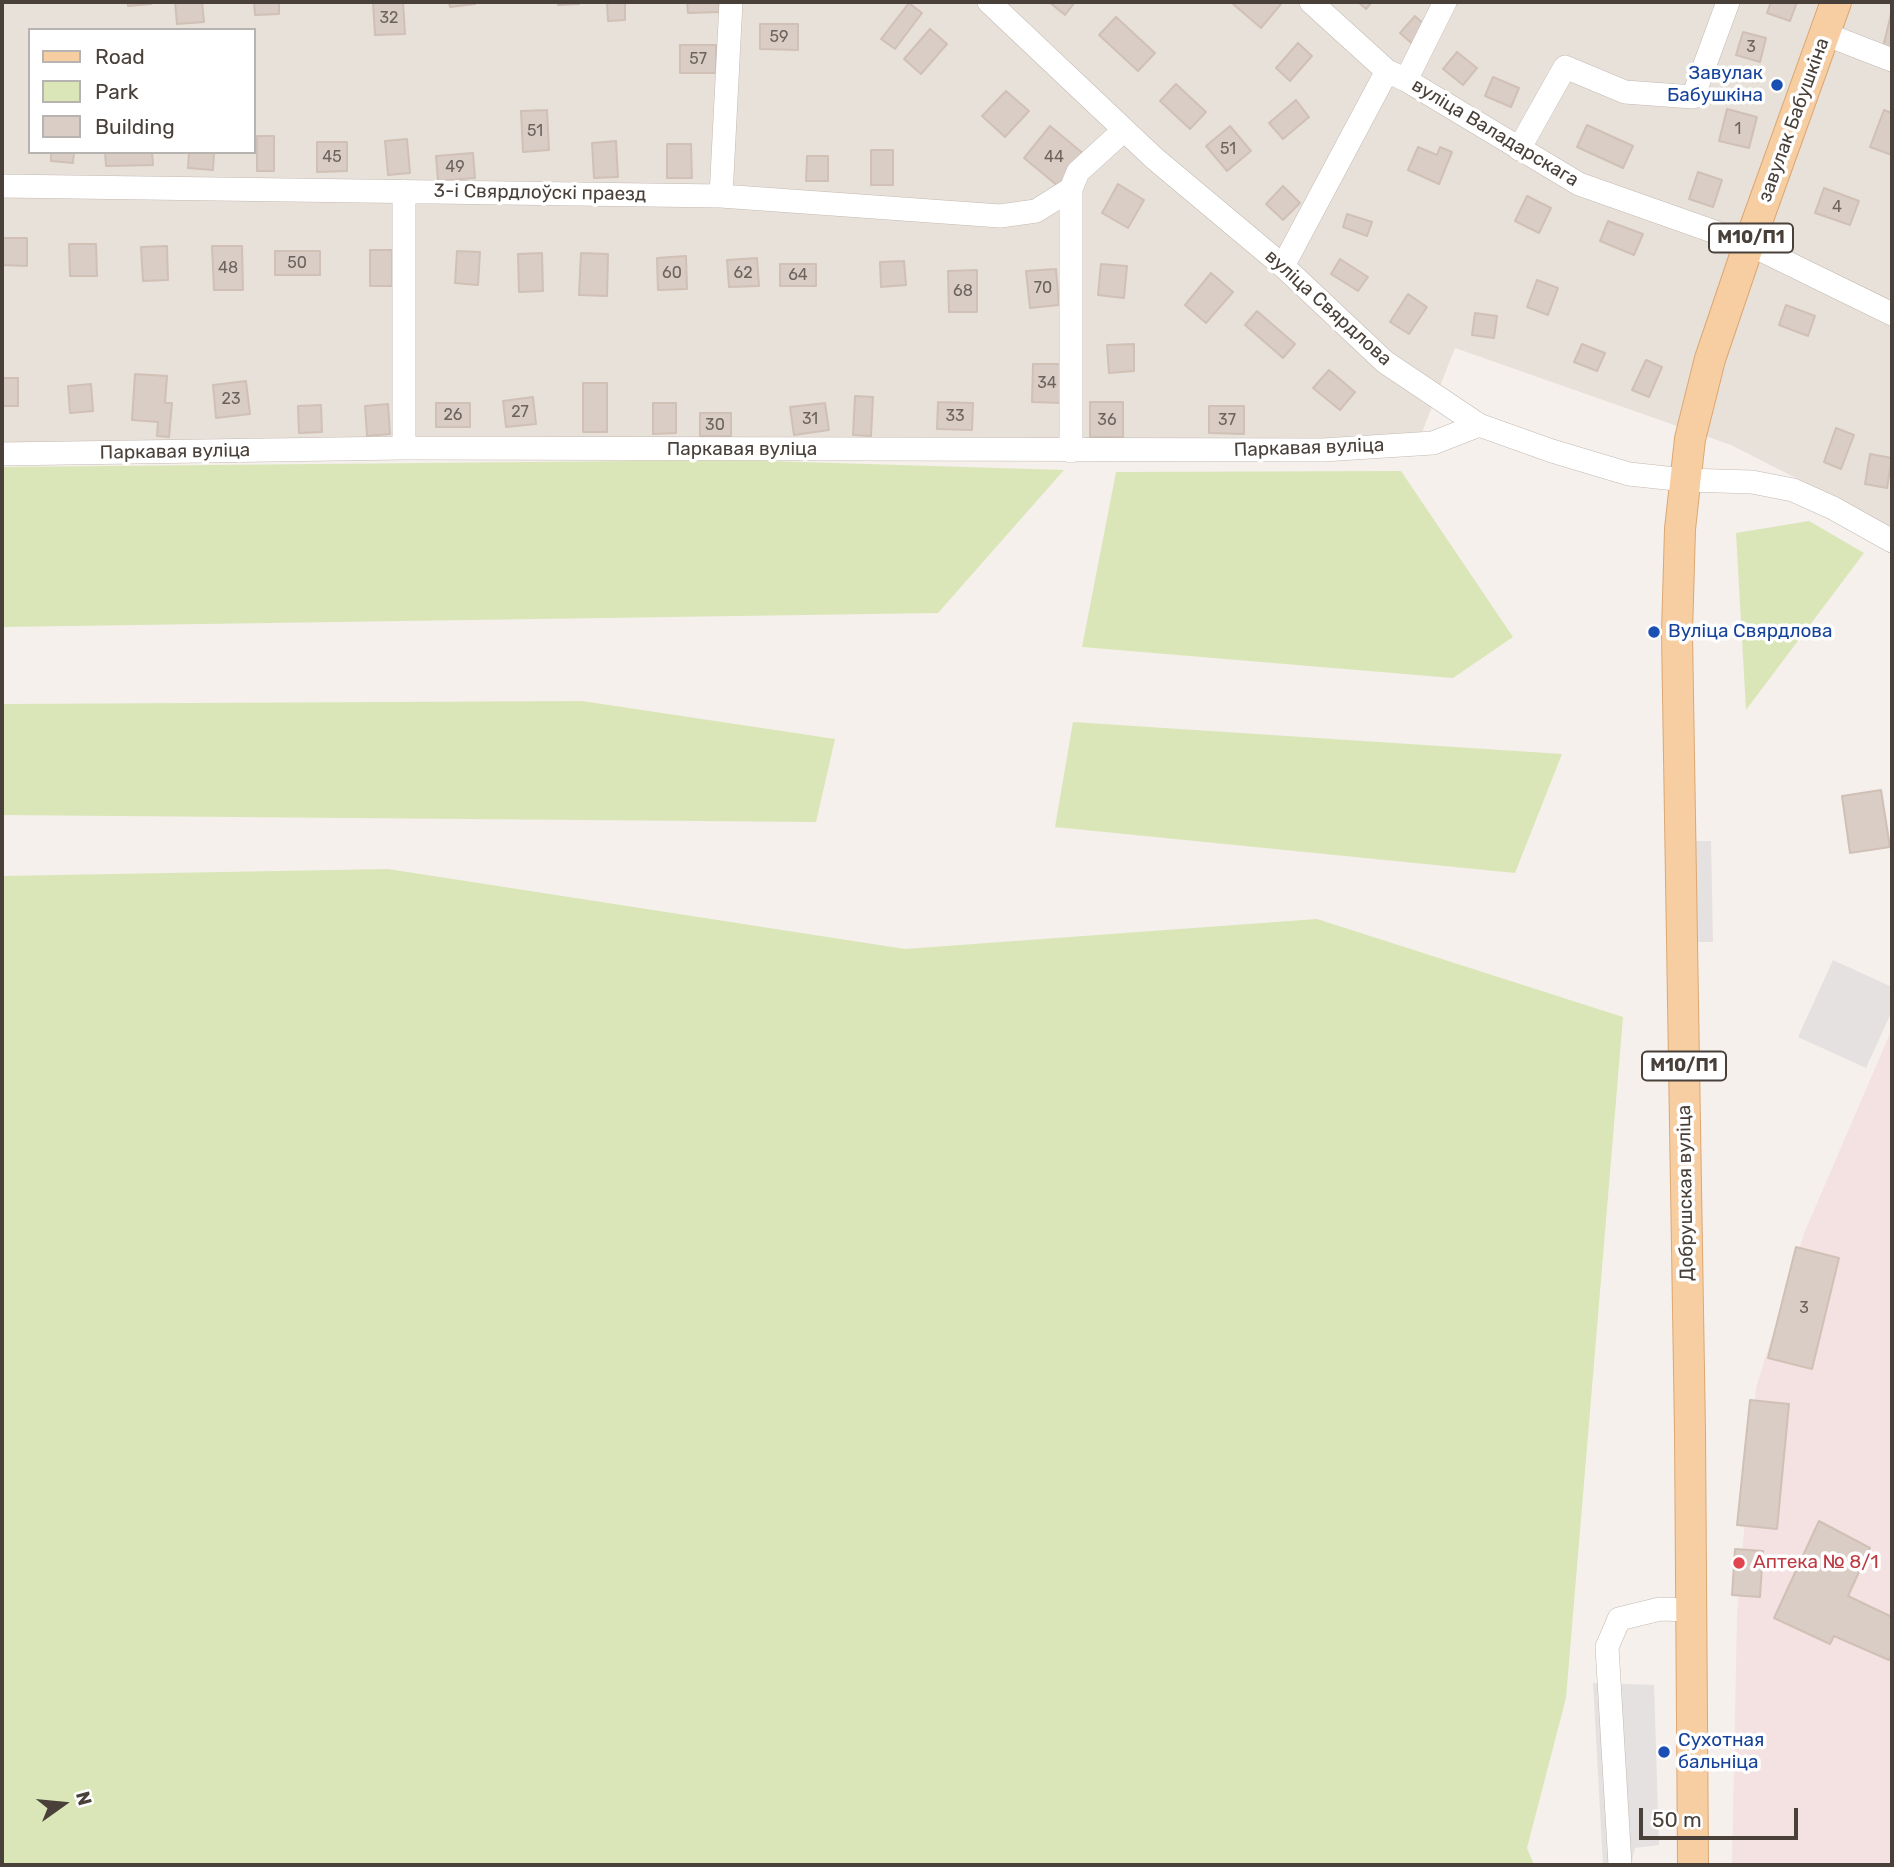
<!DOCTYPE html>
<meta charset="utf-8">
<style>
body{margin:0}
#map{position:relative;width:1894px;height:1867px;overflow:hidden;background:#f5f0ec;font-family:Rubik,sans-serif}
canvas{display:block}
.frame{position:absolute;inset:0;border:4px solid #49403a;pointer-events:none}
.legend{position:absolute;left:28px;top:28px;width:228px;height:126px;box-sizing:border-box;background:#fff;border:2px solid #b6b3b0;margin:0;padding:9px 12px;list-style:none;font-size:21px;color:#49403a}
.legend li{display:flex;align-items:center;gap:14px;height:35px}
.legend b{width:35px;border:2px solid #b6b3b0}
.north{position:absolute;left:28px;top:1769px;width:70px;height:70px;-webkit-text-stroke:5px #fff;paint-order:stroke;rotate:75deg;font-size:19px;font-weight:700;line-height:28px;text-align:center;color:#49403a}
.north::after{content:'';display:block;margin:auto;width:24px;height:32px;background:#49403a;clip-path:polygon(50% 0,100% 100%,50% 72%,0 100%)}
.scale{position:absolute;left:1639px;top:1808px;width:159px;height:32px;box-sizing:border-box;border:4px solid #49403a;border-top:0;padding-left:9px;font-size:21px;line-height:24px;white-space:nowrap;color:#49403a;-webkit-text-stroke:5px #fff;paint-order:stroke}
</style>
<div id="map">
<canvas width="1894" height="1867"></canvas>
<div class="frame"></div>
<ul class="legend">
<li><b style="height:9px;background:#f7cea2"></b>Road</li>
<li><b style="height:19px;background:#dae6b8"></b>Park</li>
<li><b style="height:19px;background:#d9cdc5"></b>Building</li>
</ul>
<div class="north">N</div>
<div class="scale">50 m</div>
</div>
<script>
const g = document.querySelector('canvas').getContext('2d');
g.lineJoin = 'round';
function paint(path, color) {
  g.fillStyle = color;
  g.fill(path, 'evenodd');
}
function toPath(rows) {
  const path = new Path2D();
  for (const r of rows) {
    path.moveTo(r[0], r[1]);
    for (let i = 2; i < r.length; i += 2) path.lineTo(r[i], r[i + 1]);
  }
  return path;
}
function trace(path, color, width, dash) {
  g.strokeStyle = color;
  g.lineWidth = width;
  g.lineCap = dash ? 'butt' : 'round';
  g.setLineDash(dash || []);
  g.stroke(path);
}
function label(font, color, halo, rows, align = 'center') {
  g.font = font + ' Rubik,sans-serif';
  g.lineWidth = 7;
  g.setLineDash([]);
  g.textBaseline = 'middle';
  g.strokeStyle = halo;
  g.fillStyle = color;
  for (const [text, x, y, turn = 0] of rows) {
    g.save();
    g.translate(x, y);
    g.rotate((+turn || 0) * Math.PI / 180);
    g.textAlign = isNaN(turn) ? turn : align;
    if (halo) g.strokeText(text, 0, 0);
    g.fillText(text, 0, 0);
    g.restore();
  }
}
const residential = toPath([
 [2,2,1892,2,1892,527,1731,445,1455,348,1419,440,2,446],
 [30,30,254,30,254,152,30,152]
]);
const medical = toPath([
 [1892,1029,1892,1865,1732,1865,1737,1615,1756,1388,1805,1231]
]);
const green = toPath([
 [736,460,1064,470,938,613,2,627,2,467],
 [1401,471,1513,637,1453,678,1082,647,1116,472],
 [1809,521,1864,553,1746,710,1736,533],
 [582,701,835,739,816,822,2,815,2,704],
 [1073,722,1562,754,1515,873,1055,827],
 [388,869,905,949,1317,919,1623,1017,1566,1698,1527,1848,1534,1865,2,1865,2,876]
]);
const parking = toPath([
 [1694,841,1711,841,1713,942,1696,942],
 [1833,960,1892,987,1892,1011,1866,1068,1798,1037],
 [1593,1683,1654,1685,1659,1845,1635,1848,1631,1865,1603,1865]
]);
const building = toPath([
 [128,2,151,2,151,4,128,6,128,2],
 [175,2,202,2,204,22,177,24,175,2],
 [254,2,279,2,279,14,255,15,254,2],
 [373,2,403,2,405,34,375,35,373,2],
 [449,2,475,2,475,4,450,7,449,2],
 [558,2,579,2,579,4,558,5,558,2],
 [607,2,625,2,625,20,608,21,607,2],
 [687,2,719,2,720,12,688,13,687,2],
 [1049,2,1075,2,1065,15,1049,2],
 [1235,2,1278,2,1281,4,1261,28,1233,4,1235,2],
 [1358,2,1372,2,1366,9,1358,2],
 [1771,2,1797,2,1790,21,1767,13,1771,2],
 [909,3,922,13,895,49,881,39,909,3],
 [1892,10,1892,49,1883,47,1892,10],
 [1415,16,1431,31,1416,47,1400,33,1415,16],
 [1116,17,1155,53,1138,71,1099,35,1116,17],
 [760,24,798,24,798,50,760,49,760,24],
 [930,29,947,44,921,74,904,59,930,29],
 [1743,32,1766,38,1760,62,1736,55,1743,32],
 [1298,43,1312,56,1290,81,1276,68,1298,43],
 [680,45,716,45,716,73,680,73,680,45],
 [1457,52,1477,68,1463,85,1443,69,1457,52],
 [1493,77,1519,88,1511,107,1485,96,1493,77],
 [1176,84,1206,112,1190,129,1160,101,1176,84],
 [1006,91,1029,111,1005,137,982,116,1006,91],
 [1296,100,1309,117,1283,139,1269,123,1296,100],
 [1727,109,1757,117,1749,148,1719,141,1727,109],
 [547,110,549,150,523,152,521,111,547,110],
 [1884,110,1892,113,1892,155,1870,147,1884,110],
 [1587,125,1633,146,1623,168,1577,147,1587,125],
 [1050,126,1085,155,1059,187,1024,158,1050,126],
 [1230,126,1251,151,1227,171,1206,146,1230,126],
 [257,136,274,136,274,171,257,171,257,136],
 [407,139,410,173,388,175,385,141,407,139],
 [616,141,618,177,594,178,592,143,616,141],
 [317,142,347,142,347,171,317,172,317,142],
 [667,144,691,144,692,178,667,178,667,144],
 [1418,147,1437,155,1440,147,1452,152,1439,184,1408,170,1418,147],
 [871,150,893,150,893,185,871,185,871,150],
 [51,152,74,152,73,163,51,161,51,152],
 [105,152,152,152,153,165,106,166,105,152],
 [189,152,214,152,213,170,188,168,189,152],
 [473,153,475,178,438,181,436,156,473,153],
 [807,156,828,156,828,181,806,181,807,156],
 [1698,172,1722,180,1713,207,1689,199,1698,172],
 [1118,184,1144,200,1128,228,1102,213,1118,184],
 [1283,186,1300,203,1283,220,1266,204,1283,186],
 [1824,188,1859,201,1850,225,1815,213,1824,188],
 [1527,196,1551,208,1539,233,1515,221,1527,196],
 [1347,214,1372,222,1367,236,1343,227,1347,214],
 [1608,221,1643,234,1634,255,1600,241,1608,221],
 [2,238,27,238,27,266,2,265,2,238],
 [69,244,96,244,97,276,70,276,69,244],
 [167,246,168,280,143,281,141,247,167,246],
 [212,246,242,246,243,290,214,290,212,246],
 [370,250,392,250,392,286,370,286,370,250],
 [275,251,320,251,320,275,275,275,275,251],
 [457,251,480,252,478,285,455,283,457,251],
 [542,253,543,291,519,292,518,254,542,253],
 [581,253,608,254,607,296,579,295,581,253],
 [686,256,687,289,658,290,657,258,686,256],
 [757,258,759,286,729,287,727,260,757,258],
 [1340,259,1368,277,1358,291,1331,274,1340,259],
 [904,261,906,285,881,287,880,262,904,261],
 [780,264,816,264,816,286,780,286,780,264],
 [1101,264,1127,266,1124,298,1098,295,1101,264],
 [1056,269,1059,305,1030,308,1026,271,1056,269],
 [977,270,977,312,949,312,948,271,977,270],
 [1211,273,1233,292,1206,323,1185,305,1211,273],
 [1537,280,1558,288,1548,315,1527,307,1537,280],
 [1408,294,1427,307,1409,334,1390,322,1408,294],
 [1786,305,1815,316,1808,336,1779,325,1786,305],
 [1257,311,1295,344,1283,358,1245,325,1257,311],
 [1475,313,1497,316,1494,338,1472,335,1475,313],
 [1134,344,1134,371,1109,373,1107,345,1134,344],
 [1582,344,1605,353,1597,371,1574,362,1582,344],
 [1646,360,1662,367,1649,397,1632,390,1646,360],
 [1033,364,1063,364,1062,403,1032,402,1033,364],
 [1329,370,1355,392,1340,410,1313,388,1329,370],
 [135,374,167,376,165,403,172,403,169,437,157,436,158,422,132,420,135,374],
 [2,378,18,378,18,406,2,406,2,378],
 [246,381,250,414,216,418,213,385,246,381],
 [583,383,607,383,607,432,583,432,583,383],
 [91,384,93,411,70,413,68,386,91,384],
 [855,396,873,397,871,436,853,435,855,396],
 [533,397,536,424,506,427,503,401,533,397],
 [938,402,973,403,972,430,937,429,938,402],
 [1090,402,1123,402,1123,437,1090,437,1090,402],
 [436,403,470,403,470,427,436,427,436,403],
 [653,403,676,403,676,433,653,434,653,403],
 [825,403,829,430,794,435,790,407,825,403],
 [388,404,390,434,367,436,365,406,388,404],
 [321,405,322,432,299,433,298,406,321,405],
 [1209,406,1244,406,1244,434,1209,433,1209,406],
 [700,413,731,413,731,436,700,436,700,413],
 [1836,428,1854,435,1841,469,1824,462,1836,428],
 [1870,454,1892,458,1887,488,1865,484,1870,454],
 [1881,790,1890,847,1850,853,1842,796,1881,790],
 [1796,1247,1839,1258,1812,1369,1768,1358,1796,1247],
 [1750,1400,1789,1404,1777,1529,1737,1525,1750,1400],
 [1819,1521,1870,1548,1848,1596,1892,1617,1892,1653,1889,1660,1834,1636,1830,1644,1774,1618,1819,1521],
 [1735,1549,1763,1551,1760,1597,1732,1595,1735,1549]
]);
const minor = toPath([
 [989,2,1154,158,1283,266,1385,362,1479,425,1552,451,1629,474,1685,480,1752,482,1793,490,1833,508,1892,541],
 [1311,2,1387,71,1406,80,1579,184,1749,244,1892,314],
 [1825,34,1892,60],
 [1406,80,1445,2],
 [1519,149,1565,67,1625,92,1693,97,1728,2],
 [2,186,721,196,1000,216,1036,211,1071,189],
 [721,196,731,2],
 [1283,266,1387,71],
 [404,448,404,191],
 [1071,451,1071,189,1078,172,1124,130],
 [2,454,404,448,1323,450,1433,443,1479,425],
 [1620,1865,1607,1647,1619,1619,1660,1609,1690,1610]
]);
const major = toPath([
 [1693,1865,1690,1432,1677,633,1680,529,1690,439,1710,359,1749,244,1836,2]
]);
const markers = [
 [1777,85,7,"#1a4fb4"],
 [1654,632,7,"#1a4fb4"],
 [1739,1563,7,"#e0444e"],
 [1664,1752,7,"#1a4fb4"]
];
const numberNames = [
 ["32",389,18],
 ["59",779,37],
 ["3",1751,47],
 ["57",698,59],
 ["1",1738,129],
 ["51",535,131],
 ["51",1228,149],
 ["45",332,157],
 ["44",1054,157],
 ["49",455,167],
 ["4",1837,207],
 ["50",297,263],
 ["48",228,268],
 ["60",672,273],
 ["62",743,273],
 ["64",798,275],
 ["70",1043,288],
 ["68",963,291],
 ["34",1047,383],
 ["23",231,399],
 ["27",520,412],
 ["26",453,415],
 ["33",955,416],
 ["31",810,419],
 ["36",1107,420],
 ["37",1227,420],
 ["30",715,425],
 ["3",1804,1308]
];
const shields = [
 [1751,238,84],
 [1684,1066,84]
];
const shieldNames = [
 ["М10/П1",1751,238],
 ["М10/П1",1684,1066]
];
const transitNames = [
 ["Завулак",1763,74,"right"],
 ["Бабушкіна",1763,96,"right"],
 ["Вуліца Свярдлова",1668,632],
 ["Сухотная",1678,1741],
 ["бальніца",1678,1763]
];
const streetNames = [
 ["завулак Бабушкіна",1794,120,-70],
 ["вуліца Валадарскага",1495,133,31],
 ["3-і Свярдлоўскі праезд",540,193,1],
 ["вуліца Свярдлова",1328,308,42],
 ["Паркавая вуліца",1309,448,-2],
 ["Паркавая вуліца",742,450],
 ["Паркавая вуліца",175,452,-1],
 ["Добрушская вуліца",1686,1193,-91]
];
const healthNames = [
 ["Аптека № 8/1",1753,1563]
];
paint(residential, '#e8e1da');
paint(medical, '#f4e1e2');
paint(green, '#dae6b8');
paint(parking, '#e4e1e0');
paint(building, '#d9cdc5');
trace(building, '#d0c0b5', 2);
trace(minor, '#c3b9b2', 24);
trace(major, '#dca772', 32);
trace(minor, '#fff', 23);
trace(major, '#f7cea2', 30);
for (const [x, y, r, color] of markers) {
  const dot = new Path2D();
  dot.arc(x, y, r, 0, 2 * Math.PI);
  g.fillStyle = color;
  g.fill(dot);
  trace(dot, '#fff', 2.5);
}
label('16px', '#6d635d', null, numberNames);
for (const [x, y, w] of shields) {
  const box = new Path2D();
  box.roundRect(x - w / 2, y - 14.5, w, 29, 5);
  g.fillStyle = '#fff';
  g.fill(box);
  trace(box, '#49403a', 2);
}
label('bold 18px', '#49403a', null, shieldNames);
label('19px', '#164399', '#fff', transitNames, 'left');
label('19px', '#49403a', '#fff', streetNames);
label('19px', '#be3a42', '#fff', healthNames, 'left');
</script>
